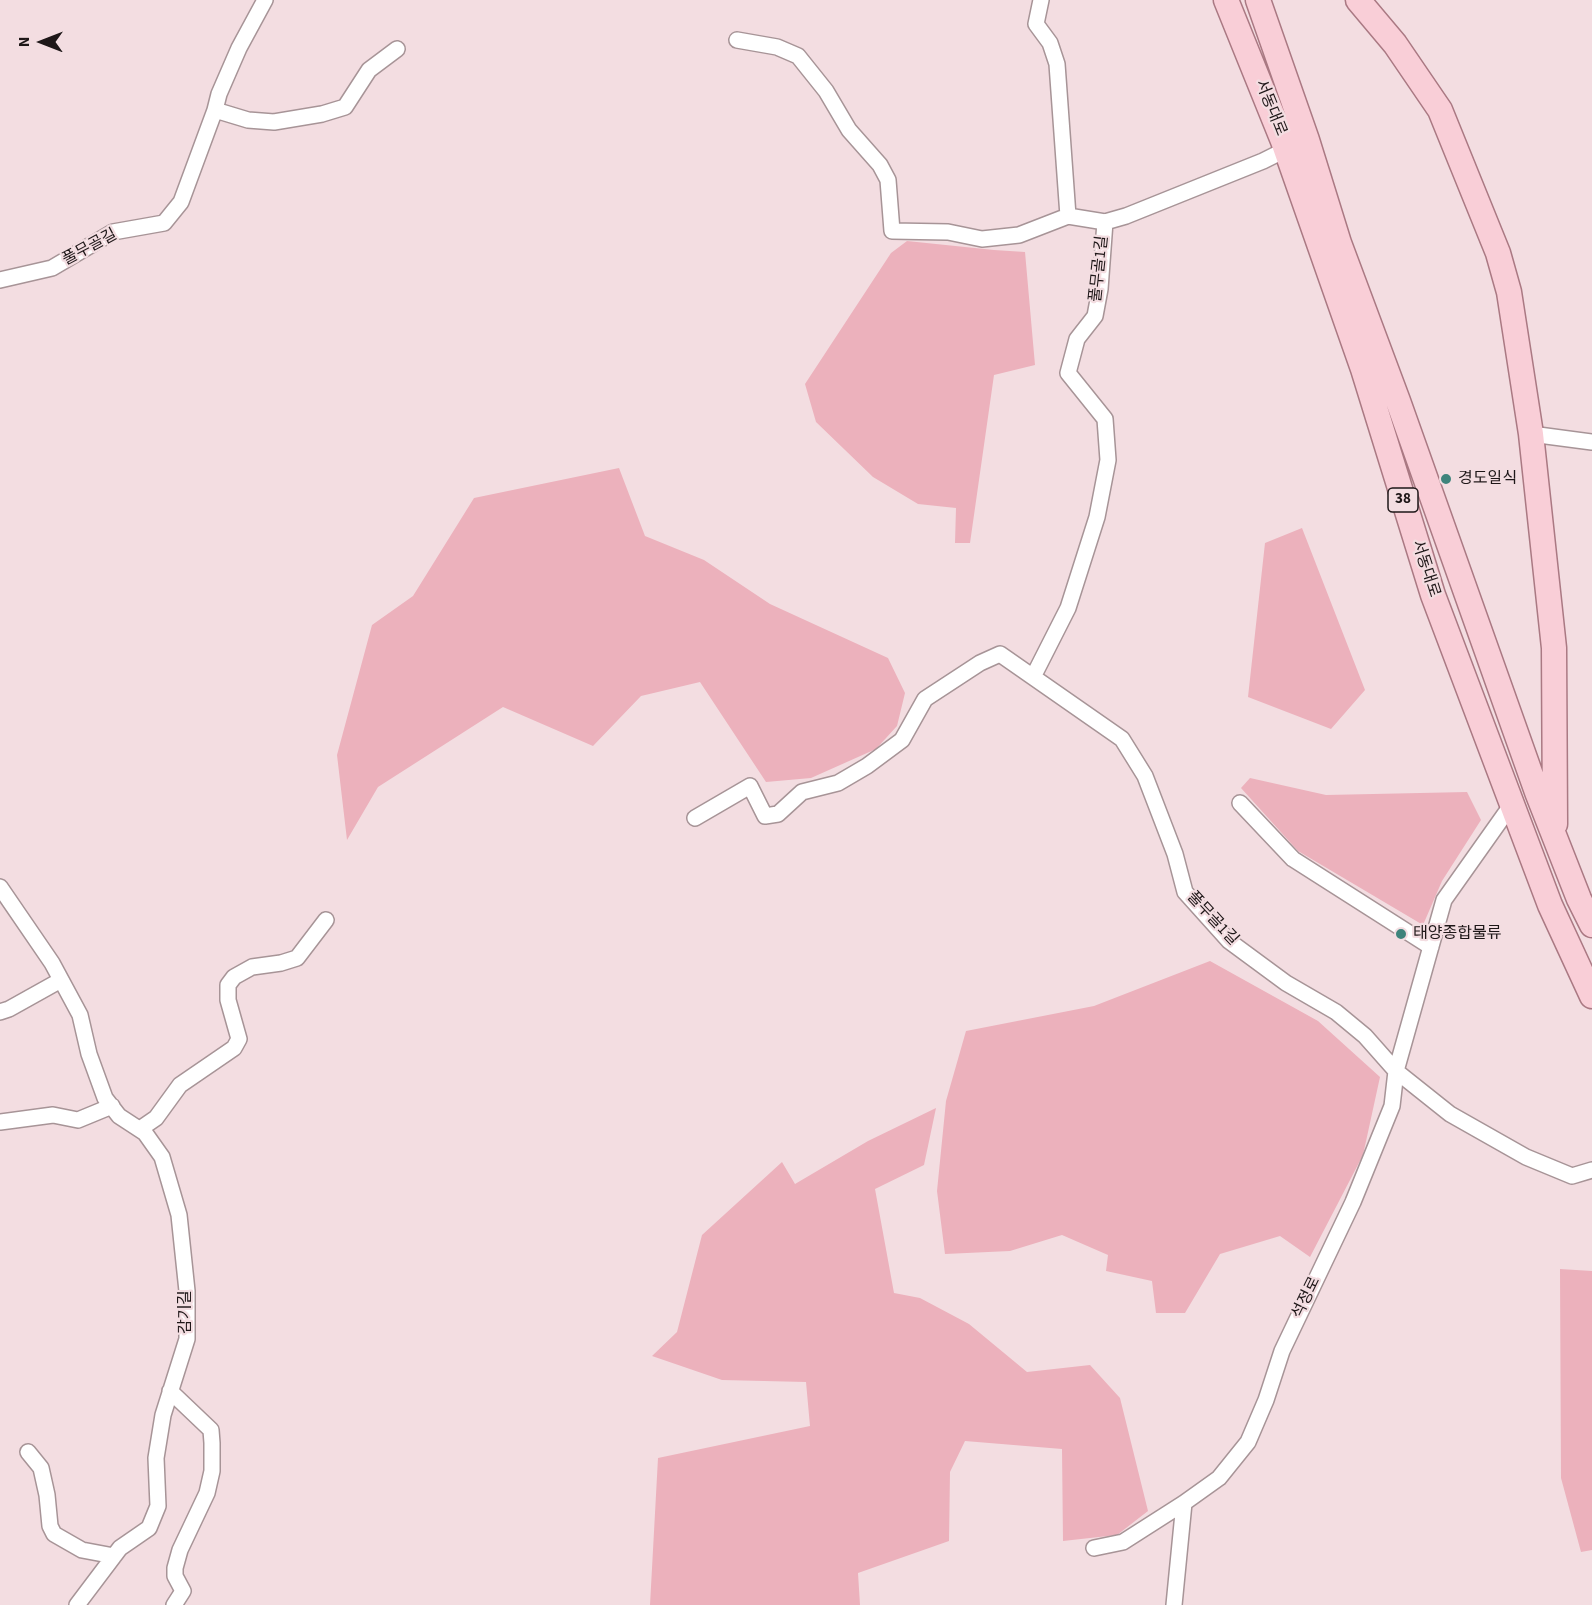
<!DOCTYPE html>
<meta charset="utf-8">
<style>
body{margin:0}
#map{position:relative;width:1592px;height:1605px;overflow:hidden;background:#f3dde1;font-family:"Source Sans 3",sans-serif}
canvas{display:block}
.north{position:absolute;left:12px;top:12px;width:60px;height:60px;-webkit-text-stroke:4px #f3dde1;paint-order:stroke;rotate:270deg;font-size:16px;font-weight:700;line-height:24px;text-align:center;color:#1e1718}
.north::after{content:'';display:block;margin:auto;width:21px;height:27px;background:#1e1718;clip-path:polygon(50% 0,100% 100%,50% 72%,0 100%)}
</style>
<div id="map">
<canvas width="1592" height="1605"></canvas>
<div class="north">N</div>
</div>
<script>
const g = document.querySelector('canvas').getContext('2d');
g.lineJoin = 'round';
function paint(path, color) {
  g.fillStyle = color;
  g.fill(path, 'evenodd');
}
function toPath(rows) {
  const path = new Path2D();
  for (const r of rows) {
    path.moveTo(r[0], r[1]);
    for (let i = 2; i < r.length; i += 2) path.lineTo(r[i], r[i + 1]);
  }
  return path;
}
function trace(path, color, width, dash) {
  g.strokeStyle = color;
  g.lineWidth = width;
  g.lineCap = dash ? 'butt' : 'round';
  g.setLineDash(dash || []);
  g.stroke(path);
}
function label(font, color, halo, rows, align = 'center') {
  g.font = font + ' "Source Sans 3","Noto Sans KR",sans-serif';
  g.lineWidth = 4.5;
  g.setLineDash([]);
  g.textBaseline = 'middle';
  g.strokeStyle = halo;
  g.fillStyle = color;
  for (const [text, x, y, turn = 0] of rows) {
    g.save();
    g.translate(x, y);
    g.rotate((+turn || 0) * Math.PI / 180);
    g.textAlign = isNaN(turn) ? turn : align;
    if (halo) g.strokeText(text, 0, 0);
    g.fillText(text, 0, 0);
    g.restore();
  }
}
const green = toPath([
 [907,241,994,250,1025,252,1035,365,994,375,970,543,955,543,956,508,918,504,873,477,816,422,805,384,891,253],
 [619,468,645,536,704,560,770,604,888,658,905,693,897,726,876,749,811,778,766,782,700,682,641,696,593,746,503,707,378,787,347,840,337,755,372,625,413,596,474,498],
 [1302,528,1365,690,1331,729,1248,697,1265,543],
 [1250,778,1326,795,1467,792,1481,820,1442,881,1423,925,1298,851,1241,788],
 [1210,961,1318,1021,1380,1077,1363,1155,1310,1257,1280,1236,1220,1254,1185,1313,1156,1313,1152,1281,1106,1271,1108,1255,1062,1235,1010,1251,945,1254,937,1191,946,1101,966,1031,1094,1006],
 [936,1108,924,1165,875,1189,894,1293,920,1298,969,1324,1027,1372,1090,1365,1120,1398,1148,1511,1117,1535,1063,1541,1062,1449,965,1441,950,1472,949,1541,858,1573,860,1605,650,1605,658,1458,810,1426,806,1382,722,1380,652,1356,677,1332,702,1235,782,1162,795,1184,868,1141],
 [1560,1269,1592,1271,1592,1550,1581,1552,1561,1478]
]);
const street = toPath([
 [265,0,239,48,219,94,215,110,248,120,274,122,322,114,345,107,369,70,397,49],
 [1041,0,1036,24,1050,43,1057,64,1068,216,1105,222,1126,216,1263,161,1293,146],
 [737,40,777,47,798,56,826,91,849,130,880,165,888,180,892,231,948,232,982,239,1019,235,1068,216],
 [0,280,52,268,113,232,164,223,181,202,215,110],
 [1531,434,1592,442],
 [1033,677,1122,739,1145,776,1175,854,1185,892,1229,941,1286,983,1336,1012,1365,1036,1396,1071,1450,1114,1526,1157,1572,1176,1592,1170],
 [1240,803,1293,859,1431,947],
 [695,818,750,786,765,816,778,814,802,792,838,783,867,766,902,740,925,699,980,663,1000,654,1033,677,1068,608,1097,517,1108,460,1105,419,1068,373,1077,339,1095,316,1100,289,1105,222],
 [0,887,52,963,80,1015,89,1054,105,1098,119,1116,145,1133,162,1157,179,1215,187,1291,187,1339,163,1415,156,1458,158,1506,149,1528,120,1548,77,1605],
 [0,1012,9,1009,61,980],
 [0,1122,53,1115,78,1120,112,1106],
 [140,1129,156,1118,180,1085,234,1048,239,1039,228,1000,228,985,234,977,252,967,281,963,297,958,326,920],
 [170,1391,211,1430,212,1443,212,1471,207,1493,180,1550,175,1568,175,1576,183,1591,174,1605],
 [28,1452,41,1468,47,1495,50,1526,54,1534,82,1550,114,1556],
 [1094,1548,1123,1542,1184,1503,1219,1478,1248,1442,1266,1400,1282,1351,1353,1202,1392,1106,1396,1071,1444,900,1512,804],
 [1174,1605,1184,1503]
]);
const primary = toPath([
 [1226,0,1283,141,1363,369,1433,595,1550,905,1592,996],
 [1258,0,1307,140,1339,243,1398,401,1537,792,1579,899,1592,925],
 [1358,0,1395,44,1440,110,1498,253,1509,292,1531,434,1554,648,1555,824]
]);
const markers = [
 [1446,479,6,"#3e847c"],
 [1401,934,6,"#3e847c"]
];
const shields = [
 [1403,500,30]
];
const shieldNames = [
 ["38",1403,500]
];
const streetNames = [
 ["서동대로",1270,108,68],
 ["풀무골길",90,248,-28],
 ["풀무골1길",1100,269,-84],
 ["서동대로",1425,569,72],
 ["풀무골1길",1212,919,47],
 ["석정로",1307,1298,-64],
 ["감기길",186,1312,-90]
];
const poiNames = [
 ["경도일식",1458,479],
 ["태양종합물류",1413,934]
];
paint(green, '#ecb1bc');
trace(street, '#a79497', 18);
trace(primary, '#aa7983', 27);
trace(street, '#fff', 15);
trace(primary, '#f9ced7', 24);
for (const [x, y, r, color] of markers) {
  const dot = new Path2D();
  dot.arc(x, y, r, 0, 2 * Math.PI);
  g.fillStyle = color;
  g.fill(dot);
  trace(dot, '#f3dde1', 2);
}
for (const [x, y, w] of shields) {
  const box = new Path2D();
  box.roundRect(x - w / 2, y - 12, w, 24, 4.5);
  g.fillStyle = '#f3dde1';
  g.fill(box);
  trace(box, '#1e1718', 1.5);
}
label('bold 15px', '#1e1718', null, shieldNames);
label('16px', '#1e1718', '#f3dde1', streetNames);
label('16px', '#1e1718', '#f3dde1', poiNames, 'left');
</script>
